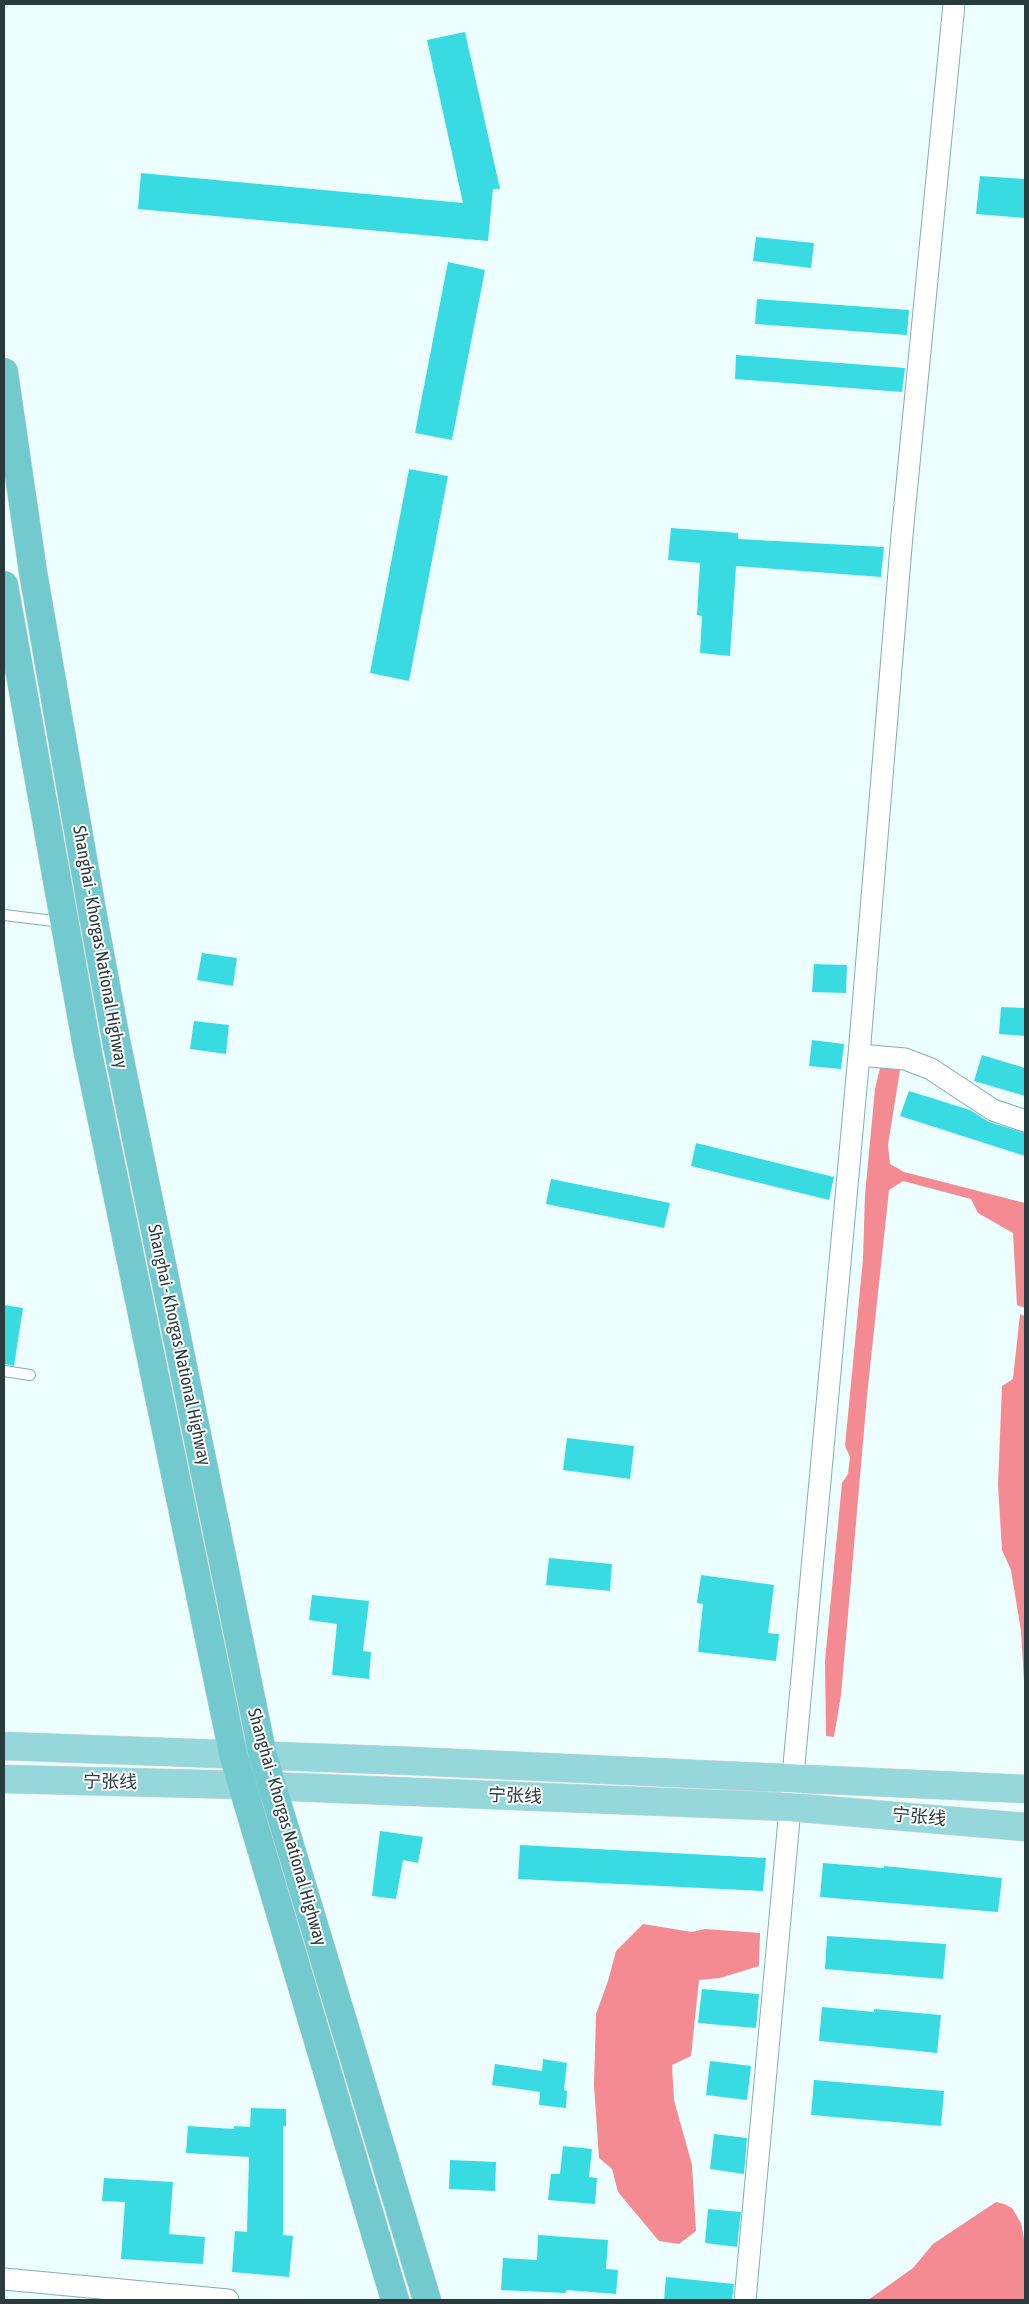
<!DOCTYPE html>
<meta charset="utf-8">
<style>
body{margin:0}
#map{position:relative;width:1029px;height:2304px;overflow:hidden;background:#edfeff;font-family:"Asap Condensed",sans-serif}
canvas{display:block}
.frame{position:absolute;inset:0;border:5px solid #293b3c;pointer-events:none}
</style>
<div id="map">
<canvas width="1029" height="2304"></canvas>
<div class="frame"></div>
</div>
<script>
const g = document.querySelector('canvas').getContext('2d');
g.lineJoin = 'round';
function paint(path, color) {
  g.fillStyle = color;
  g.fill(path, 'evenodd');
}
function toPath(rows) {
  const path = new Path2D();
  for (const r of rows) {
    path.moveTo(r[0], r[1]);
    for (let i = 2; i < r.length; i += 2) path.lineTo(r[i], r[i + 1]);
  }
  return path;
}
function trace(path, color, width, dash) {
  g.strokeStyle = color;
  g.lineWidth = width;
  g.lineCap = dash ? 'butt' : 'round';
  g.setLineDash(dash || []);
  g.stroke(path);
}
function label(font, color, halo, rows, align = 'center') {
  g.font = font + ' "Asap Condensed","Noto Sans SC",sans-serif';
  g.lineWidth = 4;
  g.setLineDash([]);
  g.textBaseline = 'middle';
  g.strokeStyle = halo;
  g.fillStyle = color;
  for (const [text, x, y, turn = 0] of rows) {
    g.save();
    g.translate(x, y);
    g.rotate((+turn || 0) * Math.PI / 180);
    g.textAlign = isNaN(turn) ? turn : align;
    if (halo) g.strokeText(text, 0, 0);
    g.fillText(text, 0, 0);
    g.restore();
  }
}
const water = toPath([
 [880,1068,900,1070,888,1145,890,1164,904,1172,1025,1203,1025,1308,1017,1305,1013,1233,978,1213,971,1199,903,1181,889,1190,867,1396,841,1695,834,1737,826,1736,825,1661,842,1483,848,1474,850,1457,845,1446,863,1259,865,1195,875,1089],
 [1020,1314,1025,1316,1025,1699,1021,1631,1011,1570,1002,1550,998,1485,1002,1386,1013,1379],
 [643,1924,692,1932,705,1929,760,1933,759,1966,720,1978,699,1980,691,2056,672,2065,674,2100,692,2165,696,2231,679,2244,659,2241,618,2192,612,2169,599,2158,594,2085,596,2014,608,1981,616,1951],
 [996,2202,1004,2204,1012,2208,1021,2223,1025,2244,1025,2300,868,2300,913,2268,933,2244]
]);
const building = toPath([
 [465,32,500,189,493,189,488,241,138,209,141,173,463,203,427,40],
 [980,176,1025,179,1025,218,976,214],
 [756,237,814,243,811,268,753,261],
 [448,262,485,270,452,440,415,433],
 [757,299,909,310,907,335,755,324],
 [736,355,905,368,902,392,735,379],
 [409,469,448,476,409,681,370,673],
 [671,528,738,533,738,539,884,547,881,577,736,566,730,656,700,653,702,616,697,615,700,563,668,560],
 [202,953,237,958,233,986,197,980],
 [814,964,847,965,846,993,812,992],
 [1001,1007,1025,1008,1025,1036,999,1034],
 [194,1021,229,1025,226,1054,190,1049],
 [812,1040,844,1044,841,1069,809,1066],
 [982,1055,1025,1068,1025,1096,974,1081],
 [909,1091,970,1110,989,1122,1025,1133,1025,1156,900,1116],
 [696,1143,834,1177,829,1200,691,1166],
 [551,1179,670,1203,664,1228,546,1204],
 [4,1305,23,1308,14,1366,4,1364],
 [567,1438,634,1446,630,1479,563,1470],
 [549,1558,612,1564,610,1591,546,1585],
 [701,1575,774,1585,768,1633,779,1634,776,1661,698,1652,703,1604,697,1603],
 [312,1595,369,1601,363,1651,371,1652,369,1679,332,1675,337,1624,309,1620],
 [380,1831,423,1837,418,1863,403,1860,396,1899,372,1896],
 [520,1845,766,1858,763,1891,518,1879],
 [823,1863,884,1868,884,1866,1002,1878,998,1912,820,1897],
 [827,1936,946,1944,943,1979,825,1969],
 [702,1989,759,1994,756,2028,698,2023],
 [822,2007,874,2012,874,2009,941,2015,937,2053,819,2041],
 [543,2059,567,2063,564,2090,567,2091,566,2108,539,2105,540,2092,492,2085,495,2064,542,2071],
 [710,2061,751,2066,747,2100,706,2095],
 [814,2080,944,2091,941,2126,811,2115],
 [251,2108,286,2109,286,2126,283,2126,283,2235,293,2236,289,2277,232,2272,235,2231,247,2232,249,2157,186,2153,188,2126,234,2129,234,2126,250,2127],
 [714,2134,747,2138,744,2174,710,2169],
 [563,2146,592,2149,589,2177,597,2178,595,2204,548,2200,551,2174,560,2174],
 [450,2160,496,2162,495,2191,449,2189],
 [104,2178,173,2182,169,2234,205,2237,203,2264,121,2259,125,2202,102,2201],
 [708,2209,741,2212,737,2247,705,2243],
 [538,2235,608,2240,606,2269,618,2270,616,2294,566,2290,566,2293,501,2290,503,2258,537,2260],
 [666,2277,734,2284,732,2300,664,2300]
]);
const service = toPath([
 [4,915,62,922],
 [4,1371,30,1375]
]);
const minor = toPath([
 [859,1055,905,1059,931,1069,993,1110,1025,1121],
 [4,2279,228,2300],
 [745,2300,859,1055,902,535,954,4]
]);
const primary = toPath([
 [4,1746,412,1761,1025,1789],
 [4,1779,242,1785,789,1807,1025,1827]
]);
const trunk = toPath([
 [4,372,33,572,93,916,117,1045,263,1756,427,2300],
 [4,585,88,1053,233,1754,395,2300]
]);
const streetNames = [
 ["Shanghai - Khorgas National Highway",100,947,80],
 ["Shanghai - Khorgas National Highway",179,1345,78],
 ["宁张线",110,1782,1],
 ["宁张线",515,1796,2],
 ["宁张线",919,1817,5],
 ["Shanghai - Khorgas National Highway",287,1827,74]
];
paint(water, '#f48b92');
paint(building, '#39dbe3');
trace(service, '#82aeb0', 12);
trace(minor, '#82aeb0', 23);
trace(primary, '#d4d8d8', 29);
trace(trunk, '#d4d8d8', 29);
trace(service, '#fff', 10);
trace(minor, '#fff', 21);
trace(primary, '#95d7da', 28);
trace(trunk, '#72cace', 28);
label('18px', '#293b3c', '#fff', streetNames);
</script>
